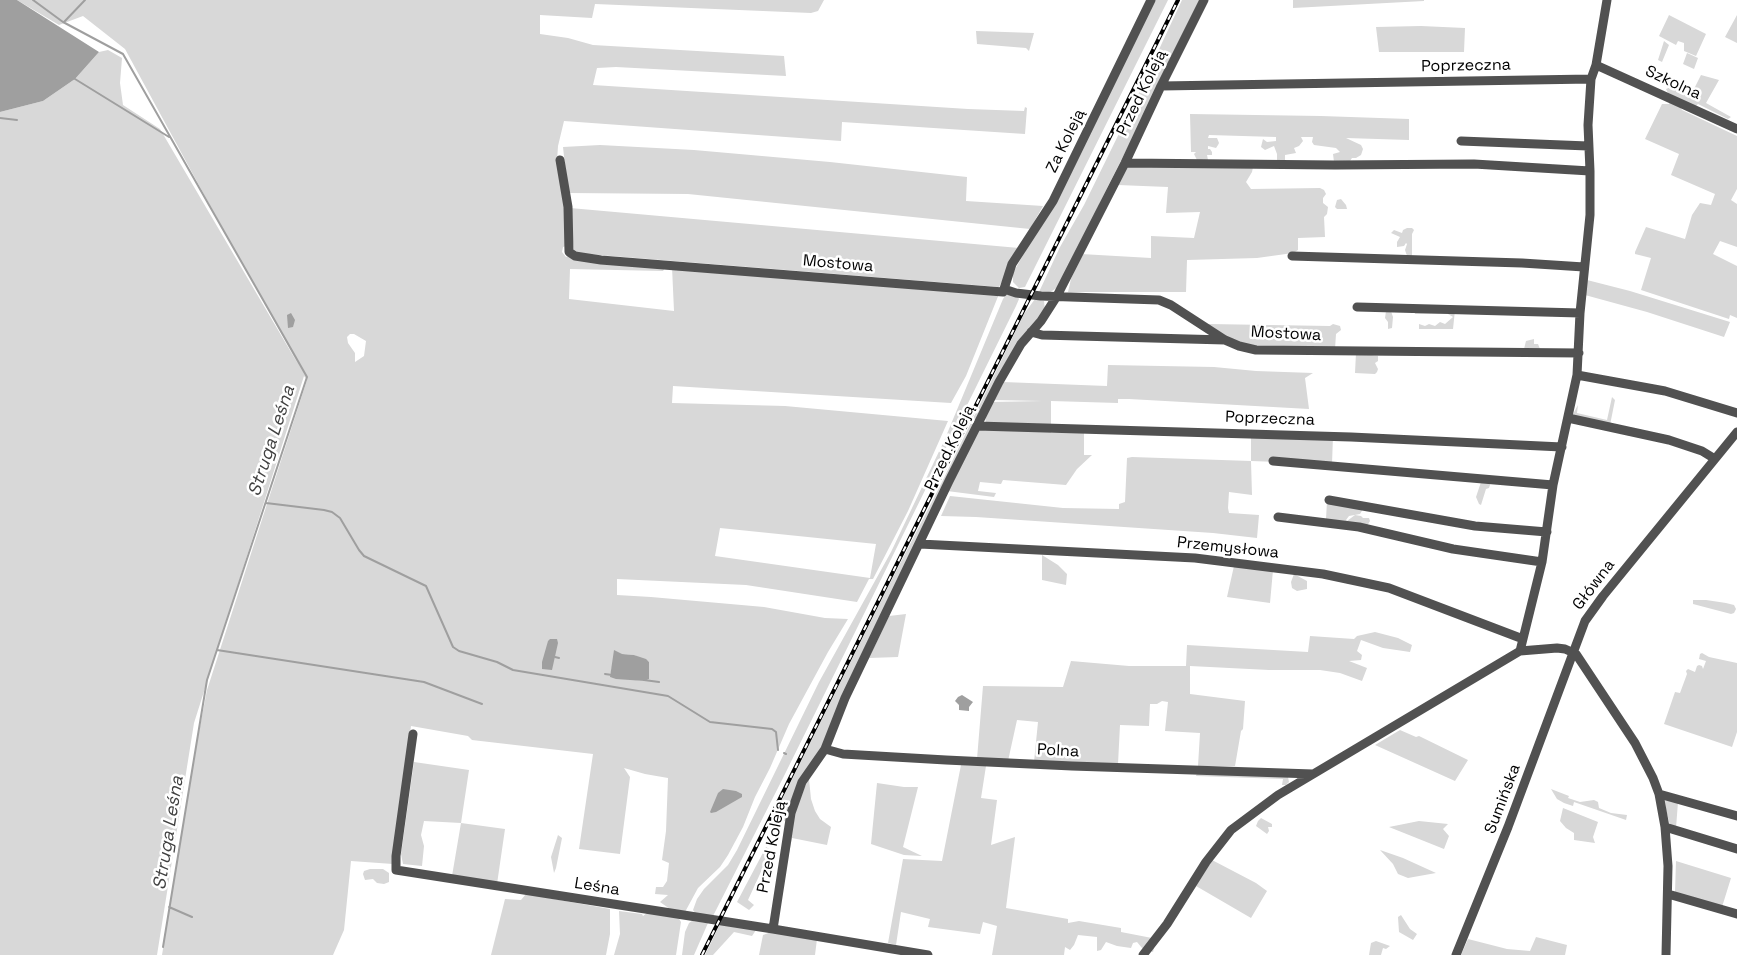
<!DOCTYPE html>
<meta charset="utf-8">
<style>
body{margin:0}
canvas{display:block;background:#fff}
</style>
<canvas width="1737" height="955"></canvas>
<script>
const g = document.querySelector('canvas').getContext('2d');
g.lineJoin = 'round';
function paint(path, color) {
  g.fillStyle = color;
  g.fill(path, 'evenodd');
}
function toPath(rows) {
  const path = new Path2D();
  for (const r of rows) {
    path.moveTo(r[0], r[1]);
    for (let i = 2; i < r.length; i += 2) path.lineTo(r[i], r[i + 1]);
  }
  return path;
}
function trace(path, color, width, dash) {
  g.strokeStyle = color;
  g.lineWidth = width;
  g.lineCap = dash ? 'butt' : 'round';
  g.setLineDash(dash || []);
  g.stroke(path);
}
function label(font, color, halo, rows, align = 'center') {
  g.font = font + ' "Space Grotesk",sans-serif';
  g.lineWidth = 5;
  g.setLineDash([]);
  g.textBaseline = 'middle';
  g.strokeStyle = halo;
  g.fillStyle = color;
  for (const [text, x, y, turn = 0] of rows) {
    g.save();
    g.translate(x, y);
    g.rotate((+turn || 0) * Math.PI / 180);
    g.textAlign = isNaN(turn) ? turn : align;
    if (halo) g.strokeText(text, 0, 0);
    g.fillText(text, 0, 0);
    g.restore();
  }
}
const green = toPath([
 [17,0,824,0,818,11,811,13,595,4,592,18,540,15,540,34,568,38,593,45,784,56,786,76,616,67,597,68,593,85,968,109,1024,111,1025,107,1027,108,1025,134,842,122,841,141,564,121,558,146,557,161,565,195,566,246,563,247,562,252,566,257,570,255,665,268,663,271,570,269,569,299,674,311,672,267,999,294,966,376,951,403,673,386,672,403,785,406,948,421,908,511,873,579,869,579,857,602,746,585,617,579,617,595,651,597,764,607,825,618,848,619,828,652,789,724,770,768,755,797,743,827,728,855,720,867,698,888,685,912,670,909,660,902,668,895,655,894,656,887,663,887,667,881,669,863,662,860,666,831,668,778,645,774,624,768,630,777,620,854,579,849,593,754,472,740,468,736,411,726,393,864,351,861,344,930,333,955,162,955,198,737,207,690,307,380,304,376,194,723,157,955,0,955,0,112,43,101,75,79,99,52,108,50,122,58,120,83,123,105,160,129,298,364,201,189,125,49,83,16,59,25],
 [350,334,354,334,366,341,364,356,355,362,355,353,348,343,347,337],
 [720,528,876,544,870,578,715,556],
 [622,654,634,655,649,662,649,679,644,681,610,677,612,667],
 [1155,0,1168,0,1025,287,1019,288,1013,282,1013,273,1072,169],
 [1182,0,1202,0,1103,196,1061,285,1049,293,1039,292,1060,247,1084,205,1135,101],
 [1293,0,1424,0,1424,1,1293,8],
 [1669,15,1706,34,1696,56,1684,51,1684,43,1678,41,1676,45,1659,36],
 [1737,15,1737,43,1725,37],
 [1421,26,1465,28,1464,52,1379,52,1376,27],
 [976,31,1034,33,1029,51,1026,48,977,44],
 [1664,41,1669,45,1662,62,1658,60],
 [1687,53,1698,58,1694,69,1683,64],
 [1701,75,1719,80,1706,103,1731,117,1728,119,1698,104,1695,107,1668,93,1666,89,1673,86,1692,93],
 [1670,101,1679,105,1682,110,1737,136,1737,189,1731,200,1737,204,1737,247,1720,241,1713,254,1737,266,1737,318,1730,315,1729,319,1641,290,1651,258,1635,254,1635,252,1646,227,1685,239,1692,215,1700,203,1711,205,1715,194,1671,175,1679,154,1645,139,1662,104,1669,104],
 [1190,114,1321,116,1409,119,1409,140,1346,138,1361,145,1363,149,1361,155,1356,158,1352,158,1350,161,1334,162,1333,154,1340,152,1336,148,1314,145,1312,142,1313,137,1301,137,1303,141,1299,146,1294,148,1296,153,1285,155,1285,162,1280,163,1277,160,1277,154,1274,146,1265,150,1261,147,1263,139,1267,142,1276,141,1276,137,1209,135,1208,138,1217,138,1219,143,1218,145,1216,148,1208,146,1208,149,1210,149,1212,152,1212,155,1207,155,1208,160,1198,162,1194,154,1196,152,1191,152],
 [600,145,694,150,830,162,967,177,966,201,1043,206,1030,229,688,194,568,193,563,147],
 [1126,167,1253,167,1252,172,1246,182,1251,189,1320,188,1324,190,1326,194,1323,198,1323,203,1328,207,1327,214,1324,217,1325,237,1298,238,1298,250,1293,253,1257,258,1187,260,1186,292,1068,292,1071,279,1081,254,1151,258,1151,236,1194,238,1200,212,1166,213,1168,187,1118,185],
 [1341,199,1346,205,1347,209,1337,209,1335,207,1337,200],
 [570,208,1019,248,999,287,574,253],
 [1407,228,1412,228,1414,230,1412,234,1412,255,1411,256,1407,256,1405,250,1407,244,1406,243,1404,246,1397,247,1397,242,1400,237,1391,233,1394,230,1402,233,1403,230],
 [1587,280,1630,291,1730,322,1724,337,1647,312,1585,295],
 [1006,295,1017,295,1019,299,1016,306,783,778,713,916,696,914,693,910,697,899,704,889,728,865,737,850,819,682,891,552,944,441,1003,299],
 [1035,299,1044,301,1045,310,1015,350,788,822,773,818,888,587,942,482,1024,314],
 [1415,310,1455,310,1453,329,1419,329,1419,324,1425,326,1429,324,1435,326,1440,322,1445,324,1453,317,1448,314,1415,314],
 [1386,311,1391,311,1393,317,1392,328,1388,329,1388,322,1385,318],
 [1208,324,1330,326,1333,324,1340,326,1341,330,1336,334,1335,349,1248,347,1208,327],
 [1534,339,1534,344,1538,344,1540,349,1524,349,1526,341],
 [1356,353,1378,356,1378,361,1375,363,1378,369,1377,372,1375,374,1355,373],
 [1108,365,1214,367,1256,371,1313,373,1305,378,1309,409,1129,399,1118,399,1118,403,1051,401,1051,428,986,423,985,416,991,402,1043,401,993,400,1003,382,1107,386],
 [1612,397,1615,400,1610,425,1575,418,1573,414,1578,405,1577,413,1607,420],
 [980,429,1050,430,1051,433,1084,433,1084,455,1092,455,1077,469,1066,485,1003,480,1001,484,980,482,978,491,996,493,994,497,947,491],
 [1251,434,1333,436,1332,464,1251,461,1252,495,1229,492,1228,508,1229,513,1259,515,1257,538,1213,533,976,517,941,516,950,496,1063,508,1119,509,1119,504,1125,502,1127,458,1132,457,1251,461],
 [1481,482,1489,482,1490,485,1489,488,1486,489,1481,505,1479,504,1476,497],
 [1327,501,1363,509,1360,514,1349,516,1346,520,1347,521,1355,515,1361,516,1363,518,1369,518,1370,521,1367,526,1326,519],
 [1042,555,1058,565,1067,574,1066,585,1042,580],
 [1234,566,1273,570,1270,603,1227,597],
 [1294,574,1307,581,1307,589,1297,591,1292,588,1291,582],
 [1693,600,1706,600,1726,603,1734,605,1736,609,1734,613,1731,614,1693,604],
 [906,614,898,657,869,658,889,616],
 [1375,632,1398,638,1412,645,1410,652,1383,648,1361,640,1357,651,1362,655,1361,660,1349,661,1367,668,1362,681,1340,673,1320,670,1269,670,1190,666,1190,694,1245,701,1243,729,1241,731,1235,766,1198,766,1200,733,1165,731,1168,702,1162,701,1157,704,1150,704,1149,726,1120,725,1118,764,1034,762,1038,722,1017,720,1008,761,977,759,983,686,1063,687,1071,661,1129,666,1186,666,1187,645,1308,652,1310,636,1354,639,1357,636],
 [1702,653,1709,657,1737,663,1737,732,1732,747,1664,724,1675,692,1680,693,1687,674,1686,671,1688,669,1695,672,1697,666,1699,665,1702,666,1703,669,1706,661,1699,659,1700,654],
 [1400,730,1416,737,1419,736,1468,760,1455,781,1375,745],
 [414,762,469,770,461,823,505,829,497,884,452,876,461,823,424,821,421,835,424,846,422,866,403,864,401,854],
 [961,765,986,766,981,798,997,800,991,845,1015,837,1006,908,1068,919,1068,923,1079,921,1121,928,1121,932,1152,938,1154,948,1153,952,1142,948,1137,942,1133,943,1131,948,1117,946,1106,942,1101,950,1097,951,1097,937,1078,935,1074,945,1070,950,1065,947,1064,955,992,955,997,926,983,922,980,934,928,927,930,919,901,912,896,945,888,943,903,859,942,861],
 [1197,773,1288,777,1289,782,1286,785,1282,785,1283,779,1196,776],
 [809,779,811,799,815,811,820,819,831,827,827,845,792,838,787,864,788,843,800,792],
 [877,783,904,787,918,787,903,847,922,856,904,855,871,844],
 [1551,789,1569,796,1568,798,1580,802,1594,800,1598,802,1599,808,1611,813,1627,815,1626,820,1574,802,1573,806,1564,803,1557,799],
 [1665,800,1678,802,1676,828,1670,825,1666,810],
 [1563,808,1598,822,1593,837,1595,843,1574,840,1574,833,1566,828,1560,821],
 [1261,818,1272,824,1272,827,1268,827,1269,831,1267,834,1256,826,1258,821],
 [1419,821,1448,824,1443,829,1449,836,1444,849,1389,827],
 [558,835,562,838,556,868,554,873,551,857],
 [766,847,771,850,748,900,754,905,749,910,737,902],
 [1380,850,1403,858,1436,873,1408,878,1398,874,1393,864],
 [1212,860,1256,883,1267,891,1251,918,1196,886],
 [1676,861,1731,878,1722,907,1675,892],
 [370,869,383,869,389,873,389,882,384,884,377,883,373,879,365,880,363,874,364,871],
 [526,894,610,909,610,934,606,955,491,955,505,899,521,900],
 [619,911,642,914,643,916,647,913,678,917,681,922,676,955,614,955,620,934],
 [1401,915,1410,929,1417,934,1413,940,1399,932,1398,917],
 [692,921,708,923,694,955,682,955,685,932,689,923],
 [720,924,756,930,752,936,734,932,713,955,705,955],
 [774,931,817,939,815,955,759,955,763,935],
 [1536,937,1567,945,1565,955,1461,955,1468,939,1507,949,1530,951],
 [1376,941,1390,946,1386,949,1383,948,1381,955,1369,955,1371,943]
]);
const water = toPath([
 [0,0,17,0,99,52,75,79,43,101,0,112],
 [291,313,295,320,293,327,288,328,287,315],
 [550,639,557,639,558,643,552,670,542,669,542,662,548,641],
 [614,650,622,654,634,655,646,659,649,662,649,679,644,681,616,679,610,677],
 [962,695,973,702,969,707,969,711,959,710,959,705,955,701,958,697],
 [723,789,736,791,742,794,742,797,716,812,711,813,710,812,718,793]
]);
const stream = toPath([
 [33,0,63,22,123,54,307,377,207,680,163,947],
 [64,22,85,0],
 [75,79,169,137],
 [0,118,17,120],
 [266,503,324,510,332,512,340,518,359,550,364,556,426,586,453,647,459,651,497,662,513,670,668,696,710,722,772,729,776,732,778,750],
 [217,650,424,682,482,704],
 [555,657,559,658],
 [605,674,612,675],
 [644,680,659,682],
 [784,753,786,754],
 [169,907,192,917]
]);
const minor = toPath([
 [1596,65,1737,129],
 [1161,86,1591,79],
 [1461,141,1588,146],
 [560,160,568,207,569,252,575,256,601,260,1003,292,1012,264,1053,201,1151,0],
 [1125,163,1335,165,1474,164,1590,171],
 [1292,256,1522,263,1584,267],
 [1004,289,1016,293,1041,296,1159,300,1171,305,1225,340,1239,346,1256,350,1579,353],
 [1357,307,1580,313],
 [1031,332,1042,335,1225,340],
 [1577,375,1665,391,1737,413],
 [1568,418,1669,440,1702,451,1715,459],
 [977,426,1351,437,1562,447],
 [1273,461,1553,485],
 [1329,500,1475,526,1547,532],
 [1278,517,1359,527,1453,549,1542,562],
 [920,544,1195,558,1323,574,1389,588,1523,639],
 [1520,651,1542,562,1553,485,1577,375,1580,313,1590,215,1590,171,1588,125,1591,79,1596,65,1607,0],
 [413,734,396,856,396,870,773,929,928,955],
 [825,749,843,754,946,760,1072,766,1313,774],
 [1659,794,1737,816],
 [1665,827,1737,849],
 [1668,894,1737,914],
 [773,929,791,813,802,782,825,749,845,698,949,481,999,382,1021,344,1041,321,1057,296,1125,163,1161,86,1204,0],
 [1143,955,1167,924,1206,862,1231,830,1278,795,1520,651,1557,648,1565,649,1576,654,1635,743,1653,778,1659,794,1665,827,1668,866,1666,955],
 [1456,955,1508,827,1585,621,1603,596,1737,432]
]);
const rail = toPath([
 [702,955,1178,0]
]);
const streetNames = [
 ["Poprzeczna",1466,66,-1],
 ["Szkolna",1673,83,25],
 ["Przed Koleją",1142,93,-64],
 ["Za Koleją",1066,141,-64],
 ["Mostowa",838,264,5],
 ["Mostowa",1286,334,3],
 ["Poprzeczna",1270,419,2],
 ["Przed Koleją",950,448,-64],
 ["Przemysłowa",1228,548,6],
 ["Główna",1594,585,-53],
 ["Polna",1058,751,3],
 ["Sumińska",1503,799,-69],
 ["Przed Koleją",772,847,-79],
 ["Leśna",597,887,9]
];
const waterNames = [
 ["Struga Leśna",272,441,-72],
 ["Struga Leśna",169,833,-81]
];
paint(green, '#d8d8d8');
paint(water, '#9f9f9f');
trace(stream, '#9f9f9f', 2);
trace(minor, '#515151', 9);
trace(rail, '#000', 4);
trace(rail, '#fff', 2, [5.5]);
label('16px', '#000', '#fff', streetNames);
label('italic 18px', '#404040', '#fff', waterNames);
</script>
